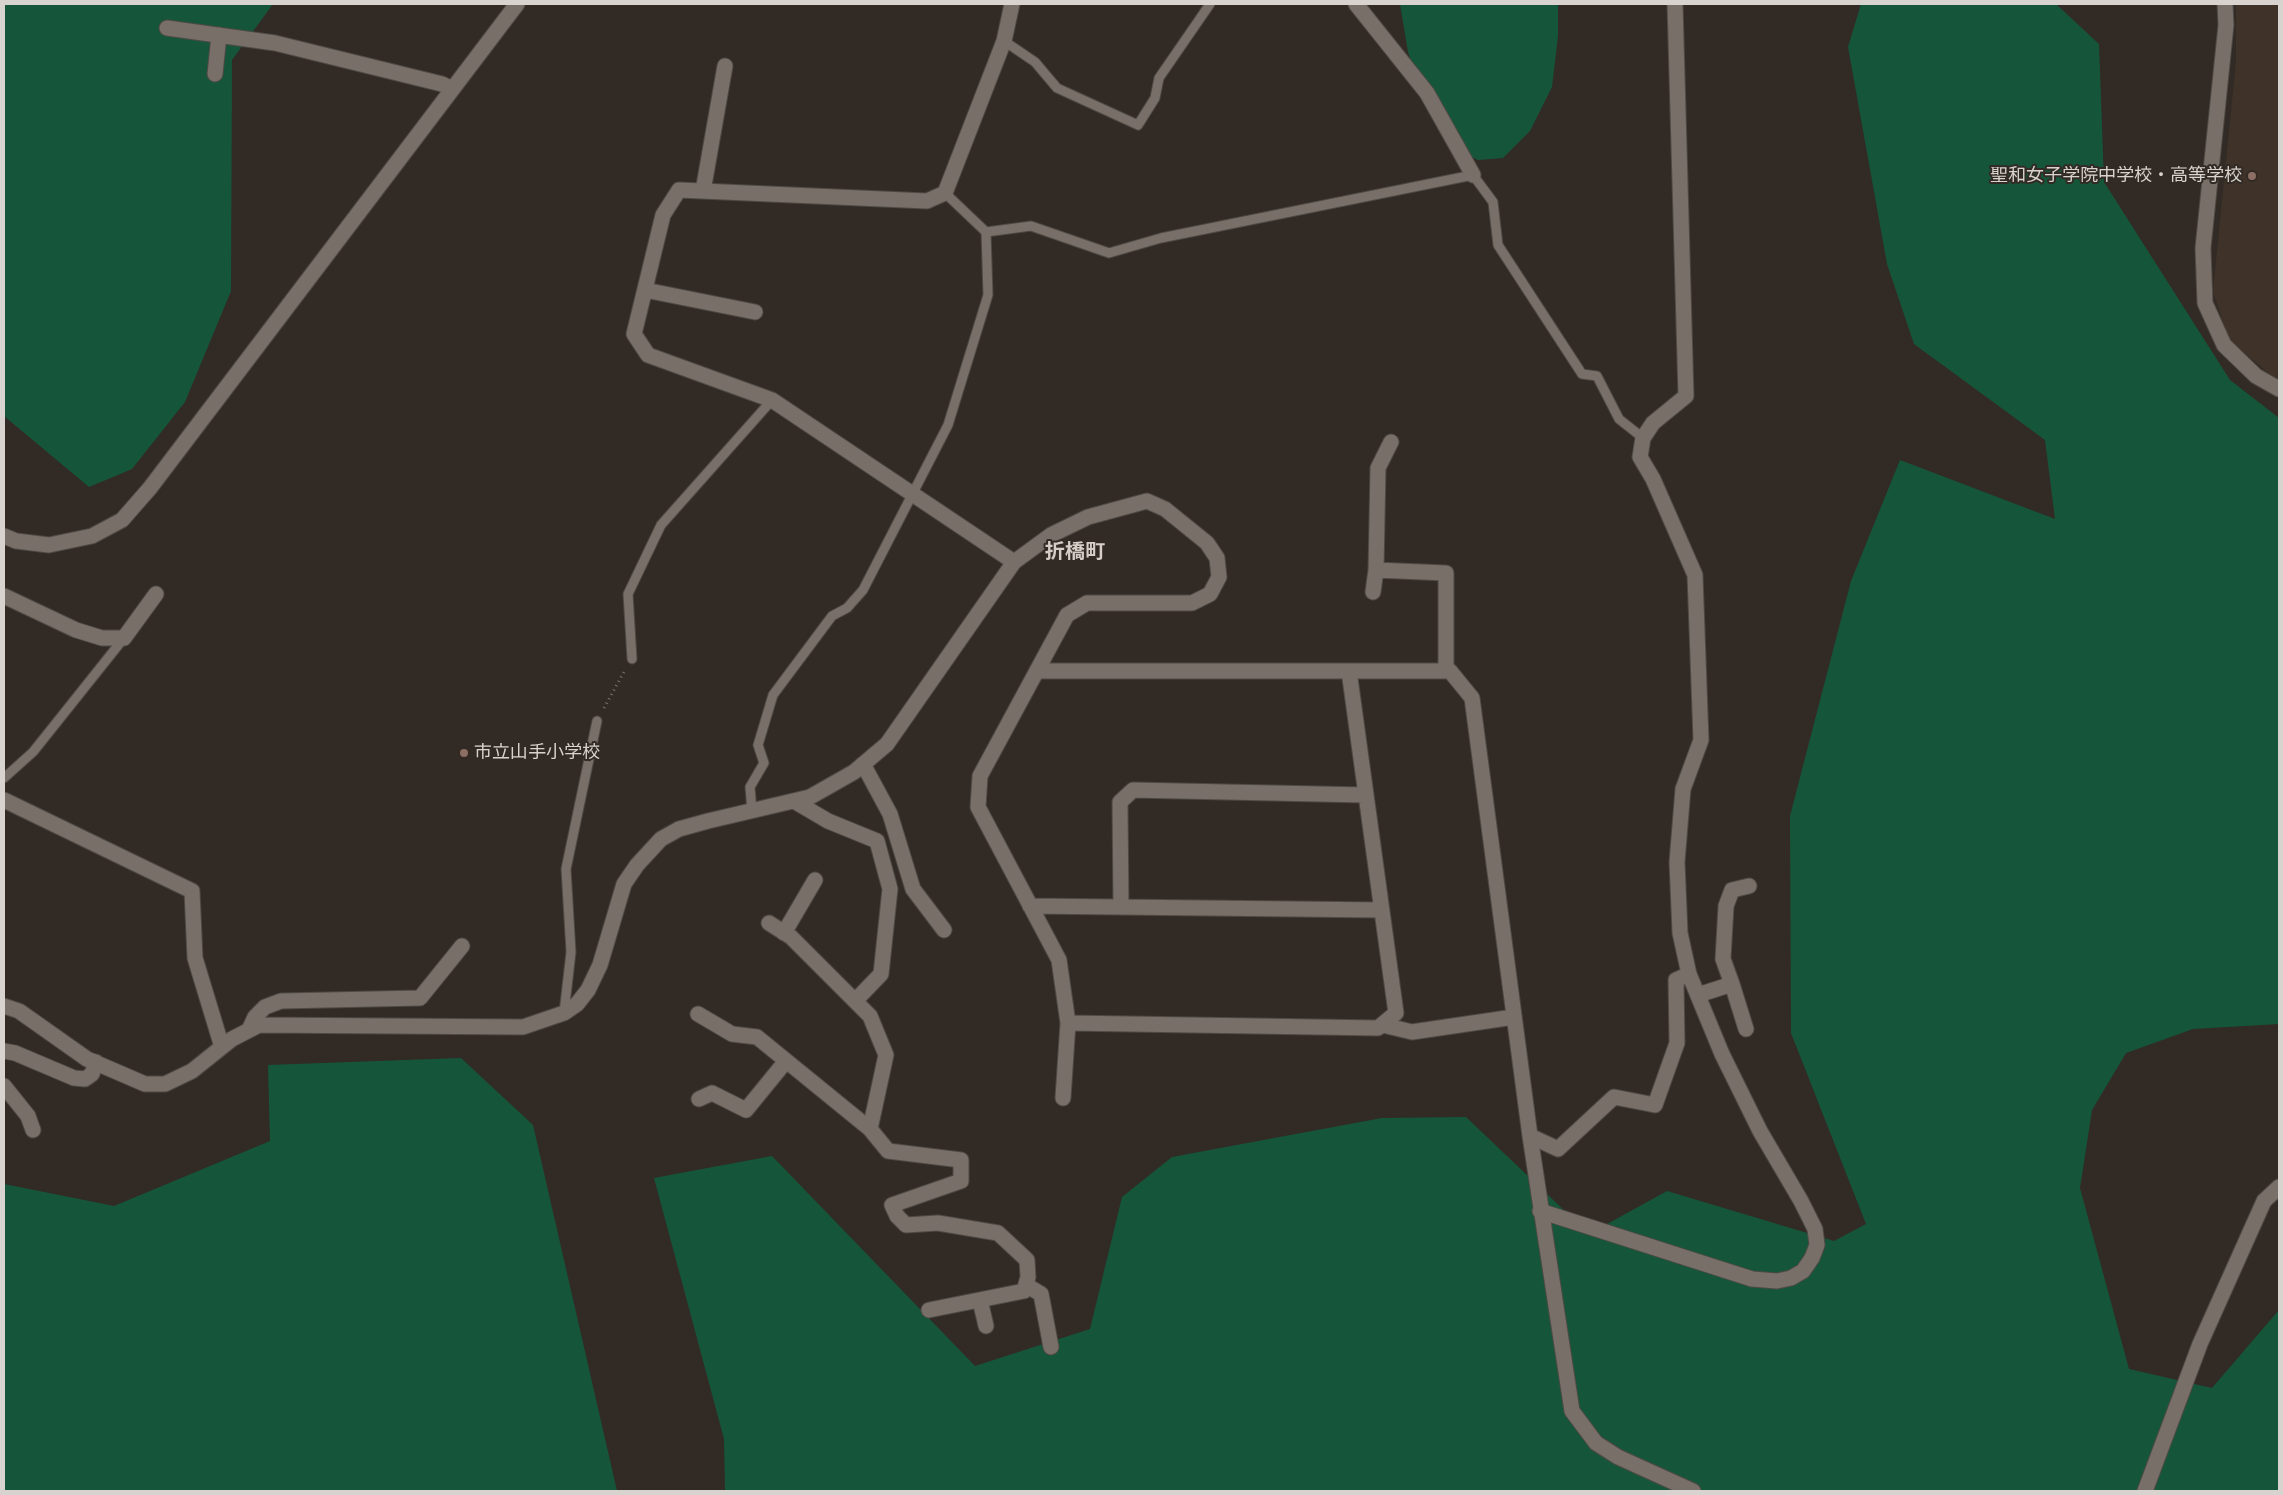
<!DOCTYPE html>
<meta charset="utf-8">
<style>
body{margin:0}
#map{position:relative;width:2283px;height:1495px;overflow:hidden;background:#322b25;font-family:Arial,sans-serif}
canvas{display:block}
.frame{position:absolute;inset:0;border:5px solid #d8d3cf;pointer-events:none}
</style>
<div id="map">
<canvas width="2283" height="1495"></canvas>
<div class="frame"></div>
</div>
<script>
const g = document.querySelector('canvas').getContext('2d');
g.lineJoin = 'round';
function paint(path, color) {
  g.fillStyle = color;
  g.fill(path, 'evenodd');
}
function toPath(rows) {
  const path = new Path2D();
  for (const r of rows) {
    path.moveTo(r[0], r[1]);
    for (let i = 2; i < r.length; i += 2) path.lineTo(r[i], r[i + 1]);
  }
  return path;
}
function trace(path, color, width, dash) {
  g.strokeStyle = color;
  g.lineWidth = width;
  g.lineCap = dash ? 'butt' : 'round';
  g.setLineDash(dash || []);
  g.stroke(path);
}
function label(font, color, halo, rows, align = 'center') {
  g.font = font + ' Arial,"Noto Sans JP",sans-serif';
  g.lineWidth = 4;
  g.setLineDash([]);
  g.textBaseline = 'middle';
  g.strokeStyle = halo;
  g.fillStyle = color;
  for (const [text, x, y, turn = 0] of rows) {
    g.save();
    g.translate(x, y);
    g.rotate((+turn || 0) * Math.PI / 180);
    g.textAlign = isNaN(turn) ? turn : align;
    if (halo) g.strokeText(text, 0, 0);
    g.fillText(text, 0, 0);
    g.restore();
  }
}
const built = toPath([
 [2236,4,2279,4,2279,379,2272,376,2229,340,2213,291,2236,62]
]);
const green = toPath([
 [4,4,273,4,232,60,231,291,185,402,132,469,89,487,4,416],
 [1400,4,1558,4,1558,36,1552,87,1530,131,1503,158,1478,160,1451,147,1428,111,1408,52],
 [1861,4,2056,4,2099,44,2104,182,2230,380,2279,418,2279,1024,2193,1029,2126,1053,2092,1110,2080,1188,2129,1369,2212,1388,2279,1310,2279,1491,725,1491,724,1439,654,1178,772,1156,975,1366,1090,1329,1122,1197,1172,1157,1382,1118,1466,1117,1589,1234,1667,1191,1834,1241,1866,1224,1791,1033,1790,816,1851,581,1900,460,2055,519,2045,440,1914,344,1887,264,1848,47],
 [461,1058,533,1125,617,1491,4,1491,4,1184,114,1206,270,1141,268,1065]
]);
const path = toPath([
 [604,708,625,670]
]);
const service = toPath([
 [1004,41,1035,62,1057,88,1138,125,1155,98,1159,78,1210,4],
 [986,232,1031,226,1109,253,1161,238,1473,175,1493,202,1498,245,1582,374,1597,376,1619,419,1643,438],
 [632,659,628,594,661,525,772,400],
 [4,778,33,752,124,638],
 [752,811,750,787,764,763,758,745,773,695,832,616,847,608,863,590,948,425,988,295,986,232,945,193],
 [564,1013,571,952,566,869,597,721]
]);
const minor = toPath([
 [1012,4,1004,41,945,193,927,201,679,190,663,215,634,334,648,355,772,400,1014,562],
 [1356,4,1427,93,1473,175],
 [2225,4,2226,25,2203,248,2205,303,2224,345,2256,376,2279,389],
 [167,28,275,43,442,84,452,89],
 [215,74,219,35],
 [703,191,725,66],
 [645,290,755,312],
 [1376,570,1446,573,1446,671],
 [1373,592,1376,570,1378,468,1391,442],
 [4,596,76,630,102,638,124,638,156,594],
 [1037,671,1450,671,1472,698,1530,1136,1558,1149,1614,1097,1655,1105,1677,1043,1676,980,1689,974],
 [863,764,890,814,913,889,944,930],
 [4,800,192,891,195,958,222,1047],
 [1030,906,1381,910],
 [1121,907,1120,802,1133,790,1365,795],
 [769,923,791,937,855,1001,881,974,890,889,877,841,828,821,794,801],
 [784,933,815,880],
 [1732,984,1723,959,1726,906,1732,890,1749,886],
 [1698,995,1732,984,1746,1029],
 [4,1006,19,1011,87,1059,145,1084,165,1084,192,1071,232,1039,259,1025,523,1027,564,1013,577,1004,588,990,600,965,624,884,637,865,661,839,679,829,708,821,810,797,854,772,887,744,1014,562,1051,535,1088,517,1147,501,1165,509,1207,543,1217,558,1219,577,1210,594,1192,603,1087,603,1067,615,980,776,978,807,1059,960,1068,1023,1378,1028,1396,1013,1349,671],
 [698,1014,732,1034,757,1037,870,1129,886,1055,870,1016,855,1001],
 [1383,1025,1412,1032,1514,1017],
 [249,1030,255,1017,265,1007,281,1001,420,998,462,946],
 [4,1051,15,1053,74,1078,85,1079,92,1074,96,1062],
 [4,1086,28,1116,33,1130],
 [1063,1098,1068,1023],
 [699,1099,712,1093,746,1110,786,1061],
 [870,1129,888,1151,961,1160,961,1181,892,1205,897,1216,906,1225,938,1223,998,1233,1027,1260,1028,1277,1024,1291,929,1310],
 [1530,1136,1572,1411,1596,1443,1618,1457,1693,1491],
 [1540,1211,1752,1279,1777,1281,1791,1278,1803,1271,1812,1258,1817,1245,1815,1229,1801,1201,1760,1131,1722,1054,1689,974,1680,933,1677,862,1683,789,1701,740,1695,575,1653,479,1640,457,1643,438,1653,423,1686,396,1675,4],
 [1026,1285,1041,1294,1051,1347],
 [980,1300,986,1326],
 [2145,1491,2200,1344,2264,1201,2279,1187]
]);
const tertiary = toPath([
 [4,536,16,541,49,545,92,536,122,520,150,488,517,4]
]);
const markers = [
 [2252,176,5,"#8d6e63"],
 [464,753,5,"#8d6e63"]
];
const poiNames = [
 ["聖和女子学院中学校・高等学校",2242,176],
 ["市立山手小学校",474,753,"left"]
];
const quarterNames = [
 ["折橋町",1075,552]
];
paint(built, '#3f3329');
paint(green, '#15563b');
trace(service, '#4f4944', 11);
trace(minor, '#4f4944', 17);
trace(tertiary, '#4f4944', 17);
trace(path, '#78726d', 3, [1, 4]);
trace(service, '#776f68', 9);
trace(minor, '#776f68', 15);
trace(tertiary, '#776f68', 15);
for (const [x, y, r, color] of markers) {
  const dot = new Path2D();
  dot.arc(x, y, r, 0, 2 * Math.PI);
  g.fillStyle = color;
  g.fill(dot);
  trace(dot, '#322b25', 2);
}
label('18px', '#d8d3cf', '#322b25', poiNames, 'right');
label('bold 20px', '#d6cdc6', '#322b25', quarterNames);
</script>
